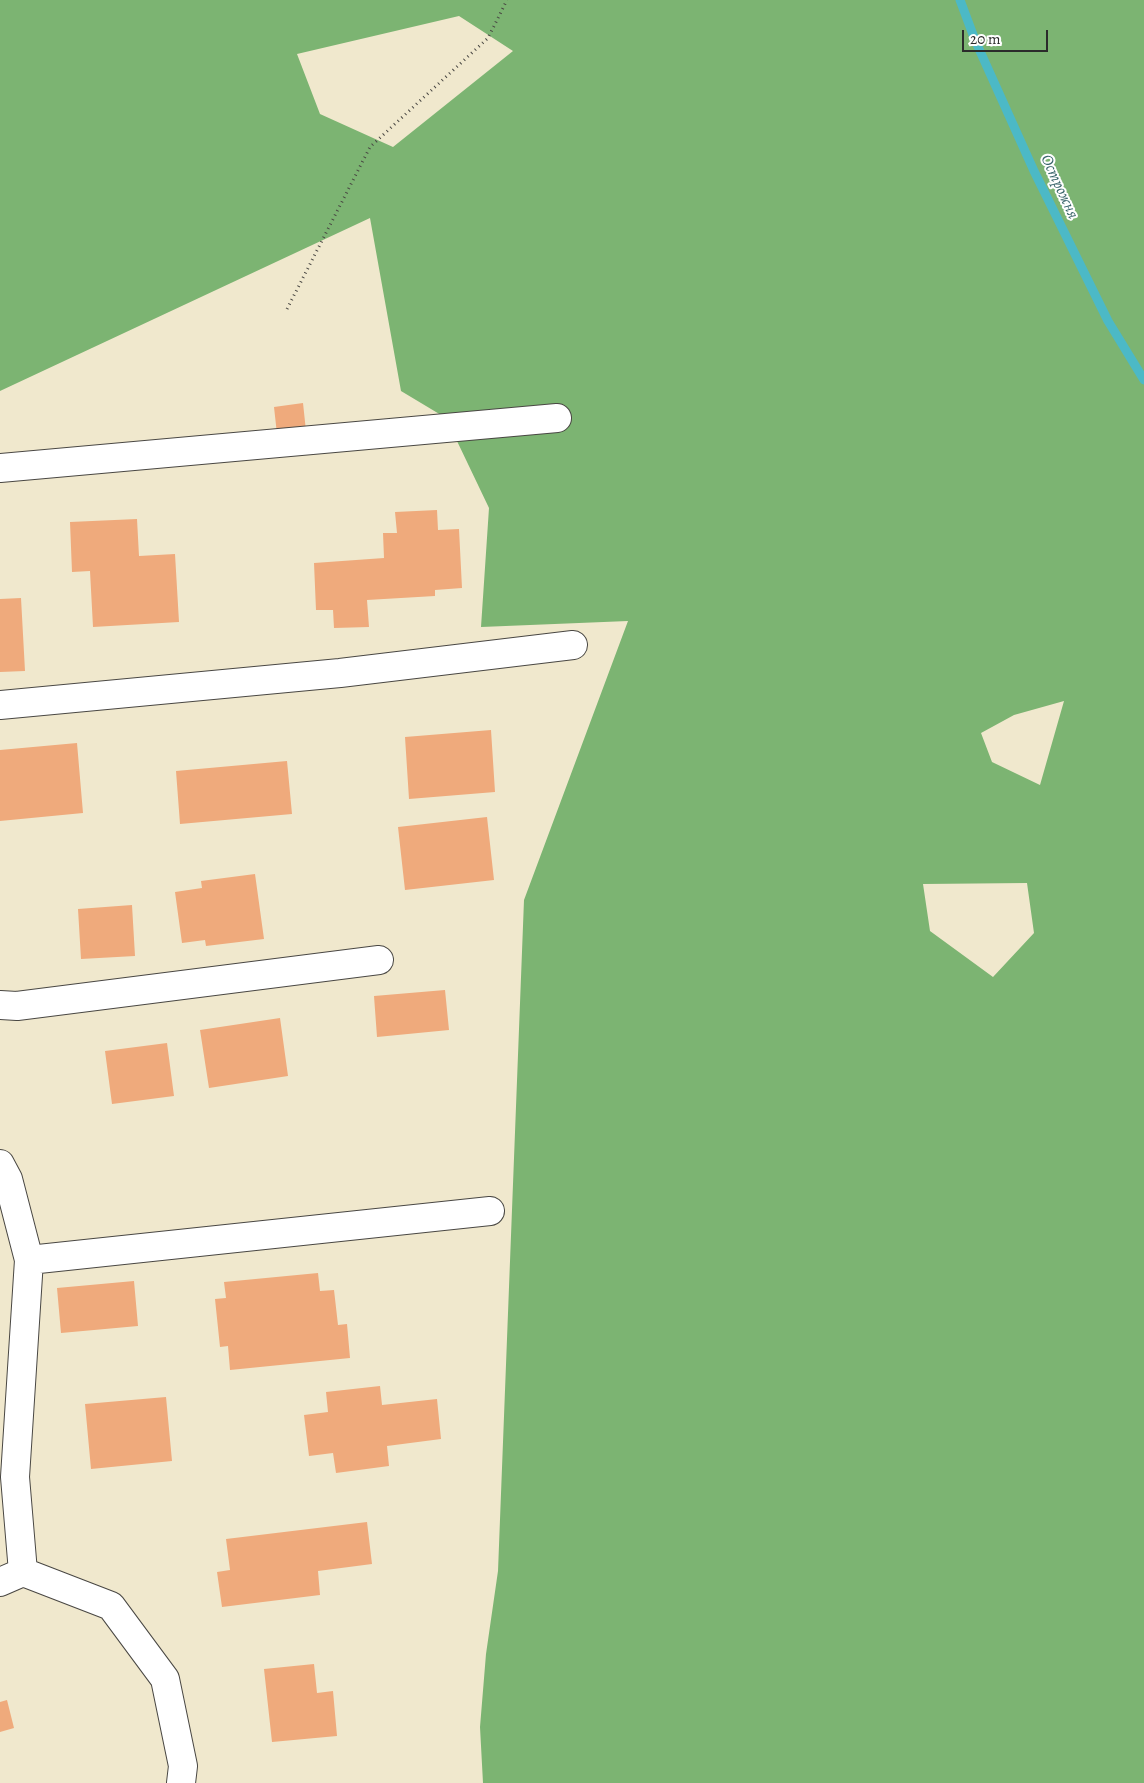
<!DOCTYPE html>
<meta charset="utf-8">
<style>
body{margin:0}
#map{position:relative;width:1144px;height:1783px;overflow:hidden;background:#f0e8cd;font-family:Alegreya,serif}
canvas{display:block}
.scale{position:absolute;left:962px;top:30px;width:86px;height:22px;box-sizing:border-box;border:2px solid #2b2b2b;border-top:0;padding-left:6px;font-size:15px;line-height:18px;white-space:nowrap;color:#2b2b2b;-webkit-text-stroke:4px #fff;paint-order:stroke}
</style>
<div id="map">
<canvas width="1144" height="1783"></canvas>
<div class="scale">20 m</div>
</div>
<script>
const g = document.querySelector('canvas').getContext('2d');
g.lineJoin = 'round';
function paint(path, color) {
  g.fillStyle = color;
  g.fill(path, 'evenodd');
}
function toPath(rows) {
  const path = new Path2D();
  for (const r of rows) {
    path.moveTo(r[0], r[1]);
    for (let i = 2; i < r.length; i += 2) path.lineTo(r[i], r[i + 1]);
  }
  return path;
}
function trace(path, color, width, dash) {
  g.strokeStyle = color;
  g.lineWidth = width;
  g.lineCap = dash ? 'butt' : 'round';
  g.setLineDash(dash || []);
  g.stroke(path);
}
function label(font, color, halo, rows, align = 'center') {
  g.font = font + ' Alegreya,serif';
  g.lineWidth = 4;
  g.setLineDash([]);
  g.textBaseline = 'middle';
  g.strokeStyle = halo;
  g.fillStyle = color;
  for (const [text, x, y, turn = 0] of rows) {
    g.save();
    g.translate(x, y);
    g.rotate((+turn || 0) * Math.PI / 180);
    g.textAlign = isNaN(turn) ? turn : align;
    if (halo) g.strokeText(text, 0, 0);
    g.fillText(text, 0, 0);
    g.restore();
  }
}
const forest = toPath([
 [0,0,1144,0,1144,1783,483,1783,480,1727,486,1654,498,1571,524,900,628,621,481,627,489,508,446,418,401,391,370,218,0,391],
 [459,16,513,51,393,147,320,114,297,54],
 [1064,701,1040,785,992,762,981,733,1014,715],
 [1027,883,1034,933,993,977,930,931,923,884]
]);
const stream = toPath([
 [960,0,975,40,1034,171,1108,321,1144,380]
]);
const building = toPath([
 [303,403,306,431,277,434,274,407],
 [437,510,438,530,459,529,462,588,435,590,435,596,367,600,369,627,334,628,333,610,316,610,314,563,384,558,383,533,397,533,395,512],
 [137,519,139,556,175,554,179,622,93,627,90,571,72,572,70,522],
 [21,598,25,671,0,672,0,599],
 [491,730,495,792,409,799,405,737],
 [77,743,83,813,0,821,0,750],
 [287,761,292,814,180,824,176,771],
 [487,817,494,880,405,890,398,827],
 [255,874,264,939,206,946,205,940,182,943,175,892,202,888,201,881],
 [132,905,135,956,81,959,78,909],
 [445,990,449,1030,377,1037,374,996],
 [280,1018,288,1076,209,1088,200,1030],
 [167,1043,174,1096,112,1104,105,1051],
 [318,1273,320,1291,334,1290,338,1325,347,1324,350,1358,230,1370,228,1346,220,1347,215,1299,226,1298,224,1282],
 [134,1281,138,1326,61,1333,57,1288],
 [380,1386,382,1405,437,1399,441,1439,387,1446,389,1466,336,1473,333,1453,309,1456,304,1415,328,1412,326,1392],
 [166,1397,172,1461,91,1469,85,1404],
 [367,1522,372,1564,318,1571,320,1595,222,1607,217,1572,230,1570,226,1539],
 [314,1664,317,1693,333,1691,337,1736,272,1742,264,1669],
 [7,1700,14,1728,0,1732,0,1702]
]);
const path = toPath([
 [287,309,370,147,488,38,507,0]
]);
const minor = toPath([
 [0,468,557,418],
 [0,705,340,673,573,645],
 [0,1005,17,1006,379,960],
 [0,1164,8,1179,29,1260,15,1477,23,1572],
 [29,1260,490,1211],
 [0,1582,23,1572,111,1606,165,1679,183,1766,181,1783]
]);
const waterNames = [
 ["Острожня",1059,187,65]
];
paint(forest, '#7cb472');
trace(stream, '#4cb9c6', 9);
paint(building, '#efaa7c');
trace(minor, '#494743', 30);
trace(path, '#494743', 3, [1, 4]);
trace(minor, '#fff', 28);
label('italic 16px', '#386469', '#fff', waterNames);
</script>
